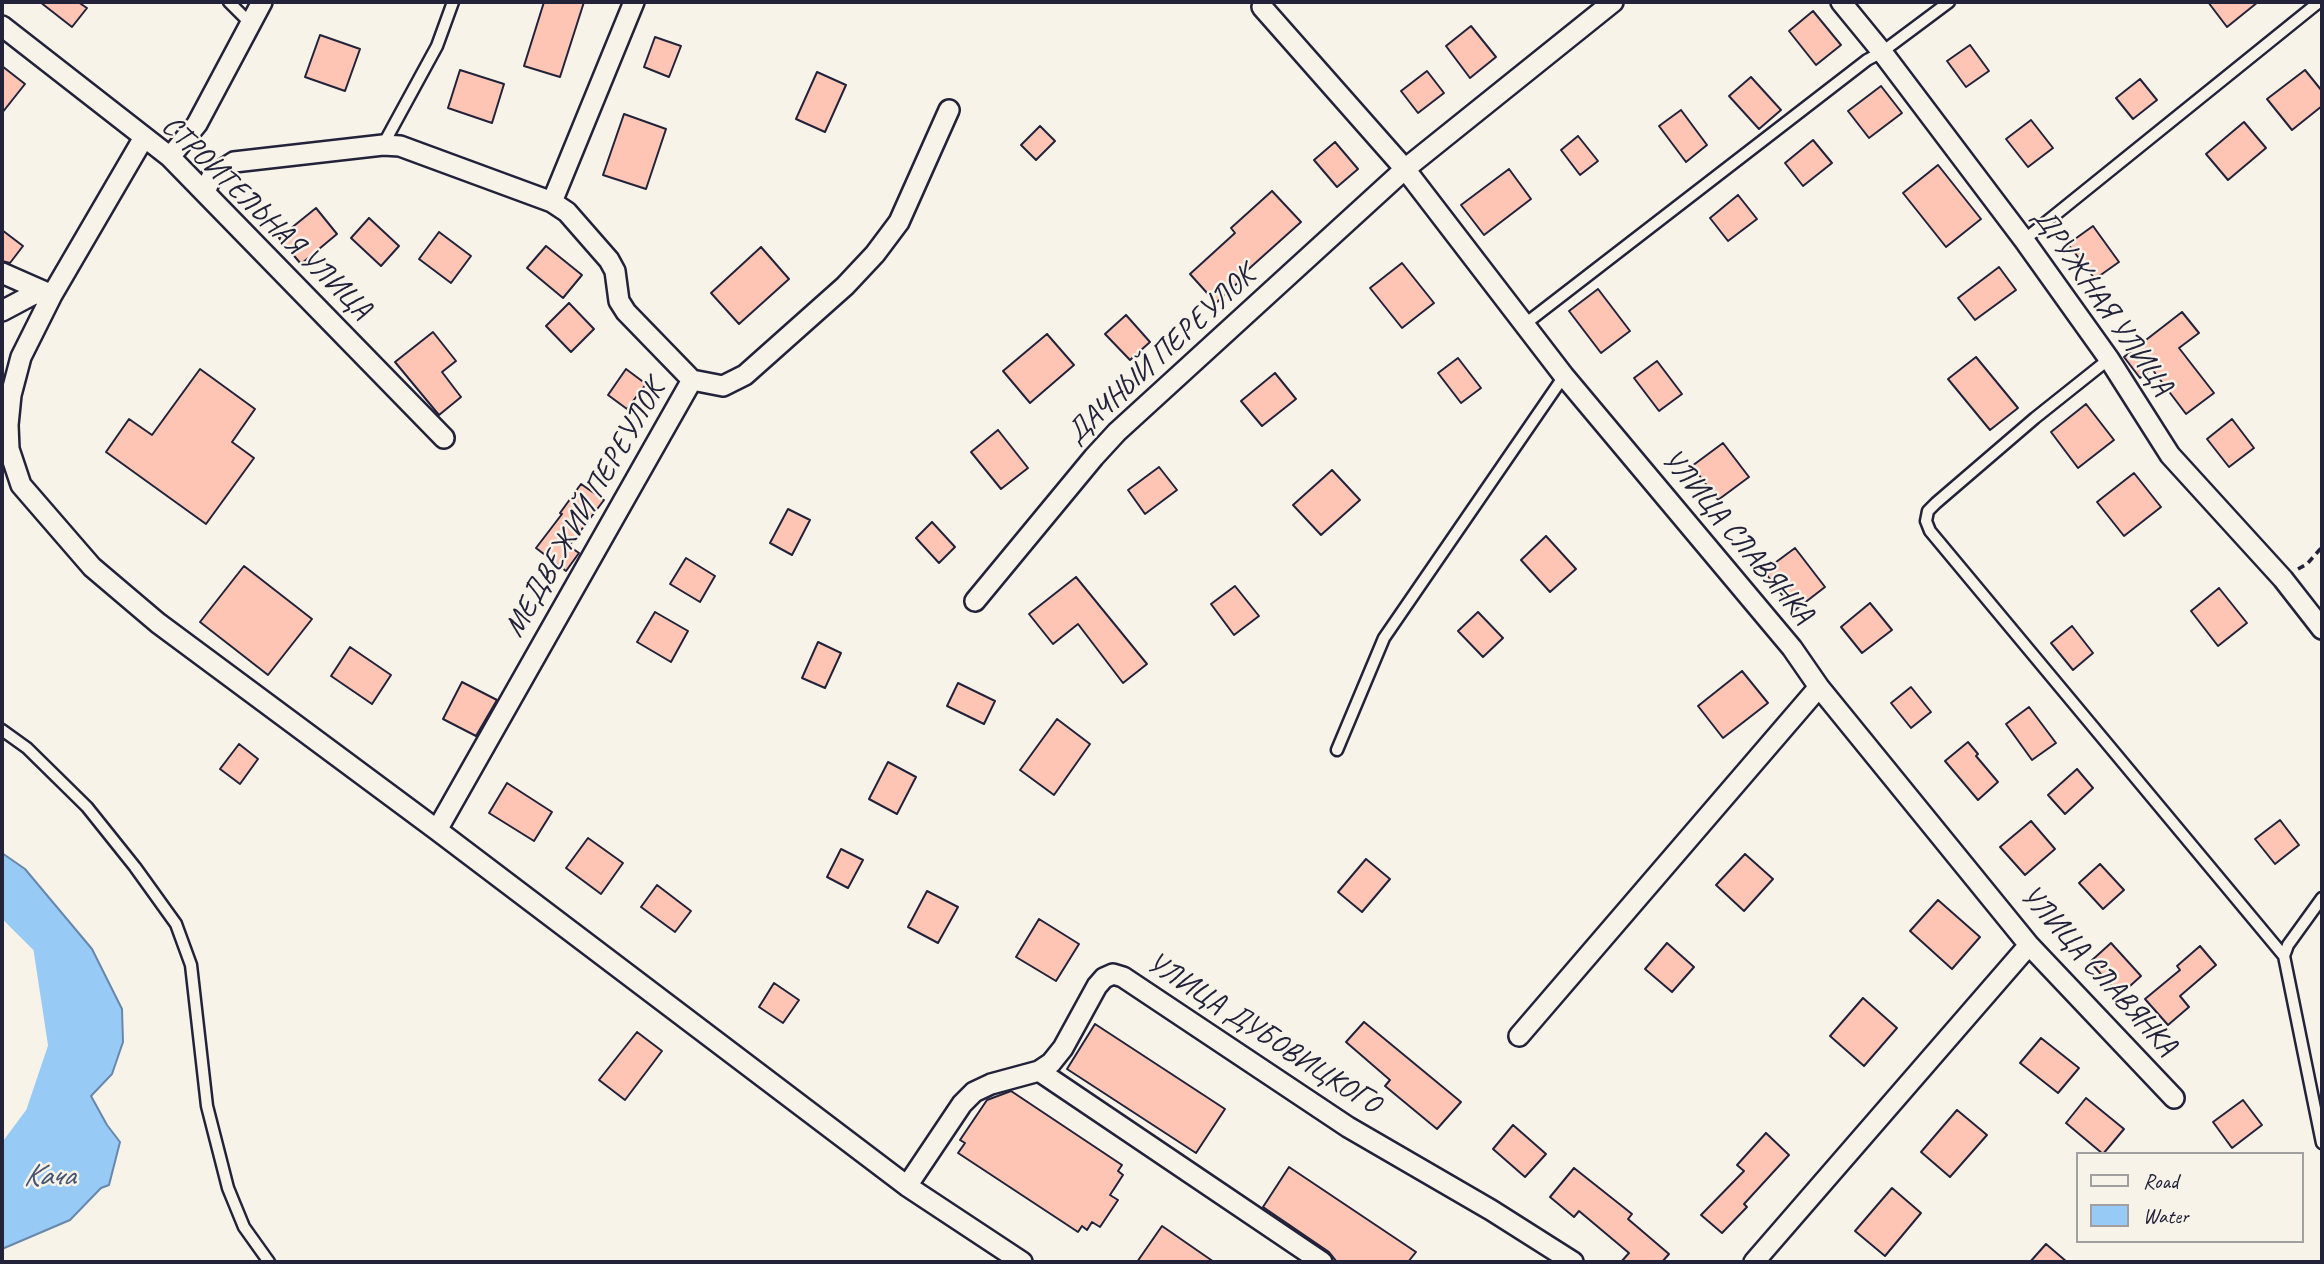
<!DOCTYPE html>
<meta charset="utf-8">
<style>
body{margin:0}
#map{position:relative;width:2324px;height:1264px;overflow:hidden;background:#f7f3e8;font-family:Caveat,sans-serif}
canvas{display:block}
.frame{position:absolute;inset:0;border:4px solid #22223b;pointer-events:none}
.legend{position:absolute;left:2076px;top:1152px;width:228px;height:91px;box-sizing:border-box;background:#f7f3e8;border:2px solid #a29fa3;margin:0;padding:9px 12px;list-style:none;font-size:21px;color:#22223b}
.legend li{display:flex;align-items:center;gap:14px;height:35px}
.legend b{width:35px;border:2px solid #a29fa3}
</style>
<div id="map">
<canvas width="2324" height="1264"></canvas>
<div class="frame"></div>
<ul class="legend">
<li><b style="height:9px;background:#f7f3e8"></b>Road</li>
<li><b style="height:19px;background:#97caf4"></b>Water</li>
</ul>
</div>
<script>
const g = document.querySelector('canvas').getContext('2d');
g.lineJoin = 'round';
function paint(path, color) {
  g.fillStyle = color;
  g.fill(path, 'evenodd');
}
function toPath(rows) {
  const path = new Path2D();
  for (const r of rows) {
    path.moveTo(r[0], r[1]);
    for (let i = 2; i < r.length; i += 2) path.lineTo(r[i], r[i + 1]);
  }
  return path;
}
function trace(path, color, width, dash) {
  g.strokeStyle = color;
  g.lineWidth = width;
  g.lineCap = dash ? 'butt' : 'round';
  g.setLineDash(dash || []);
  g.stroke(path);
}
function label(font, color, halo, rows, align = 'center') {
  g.font = font + ' Caveat,sans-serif';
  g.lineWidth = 5;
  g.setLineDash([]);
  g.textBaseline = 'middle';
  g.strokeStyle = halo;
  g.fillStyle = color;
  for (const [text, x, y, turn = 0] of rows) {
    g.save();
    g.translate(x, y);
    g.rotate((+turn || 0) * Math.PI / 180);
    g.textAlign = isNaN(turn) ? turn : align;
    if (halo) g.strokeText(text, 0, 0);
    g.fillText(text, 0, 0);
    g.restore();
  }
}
const water = toPath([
 [2,853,25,869,92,949,122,1009,123,1042,112,1074,91,1096,107,1125,120,1142,109,1185,101,1188,70,1220,2,1249,2,1158,50,1114,66,1092,79,1042,68,995,41,948,2,915,2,853]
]);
const river = toPath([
 [2,894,50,942,66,1047,42,1118,2,1172]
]);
const building = toPath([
 [40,2,78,2,87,8,72,27,40,2],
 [544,2,584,2,560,77,524,66,544,2],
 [2208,2,2258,2,2227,27,2208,2],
 [1813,11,1841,45,1816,65,1789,31,1813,11],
 [1471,26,1496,57,1470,78,1446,46,1471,26],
 [320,35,360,49,345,91,305,77,320,35],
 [655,37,681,46,669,77,644,67,655,37],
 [1970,45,1989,71,1966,87,1947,61,1970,45],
 [2,66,25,84,2,113,2,66],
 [460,70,504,84,492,123,448,108,460,70],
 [2305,70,2322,91,2322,106,2292,130,2267,99,2305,70],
 [1427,71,1444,93,1418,113,1401,91,1427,71],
 [817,72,846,85,825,132,796,119,817,72],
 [1751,77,1781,110,1759,129,1729,96,1751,77],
 [2140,79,2157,100,2133,119,2116,98,2140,79],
 [1881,86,1902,113,1869,138,1848,111,1881,86],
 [1681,110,1707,145,1686,162,1659,126,1681,110],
 [624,114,666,129,646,189,603,175,624,114],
 [2031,120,2053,148,2028,167,2006,139,2031,120],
 [2244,122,2266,148,2228,180,2206,154,2244,122],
 [1040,126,1055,141,1036,160,1021,145,1040,126],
 [1578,136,1598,161,1580,175,1561,150,1578,136],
 [1813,140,1832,163,1803,186,1785,163,1813,140],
 [1335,142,1358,169,1337,187,1314,160,1335,142],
 [1938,165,1981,219,1946,247,1903,193,1938,165],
 [1509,169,1531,199,1484,235,1461,205,1509,169],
 [1272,191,1301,222,1242,275,1244,277,1216,303,1190,274,1235,233,1231,228,1272,191],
 [1738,195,1757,219,1728,241,1710,218,1738,195],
 [316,208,337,234,301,264,279,238,316,208],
 [369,218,399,246,381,266,351,238,369,218],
 [2093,226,2119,262,2095,279,2068,244,2093,226],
 [2,230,23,246,10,263,2,261,2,230],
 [439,232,471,256,451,283,419,259,439,232],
 [546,246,582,275,563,298,527,268,546,246],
 [761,247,789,279,739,324,711,293,761,247],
 [1402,263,1434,303,1402,328,1370,288,1402,263],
 [1999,267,2016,290,1975,320,1958,298,1999,267],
 [1598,289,1630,331,1601,353,1569,311,1598,289],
 [569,303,594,329,571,352,546,326,569,303],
 [2182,312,2199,333,2179,348,2214,393,2186,414,2152,369,2140,378,2124,357,2182,312],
 [1126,315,1150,342,1130,360,1105,334,1126,315],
 [433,332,456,361,442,372,461,397,439,415,395,362,433,332],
 [1047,334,1074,365,1030,403,1003,371,1047,334],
 [1976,357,2018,408,1990,430,1948,379,1976,357],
 [1458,358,1481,388,1461,403,1438,373,1458,358],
 [1657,361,1682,394,1659,411,1634,378,1657,361],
 [200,369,255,409,232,442,254,458,206,524,106,452,129,419,152,435,200,369],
 [626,369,646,384,627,409,608,395,626,369],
 [1275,373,1296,399,1262,426,1241,401,1275,373],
 [2086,404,2114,440,2078,468,2051,432,2086,404],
 [2232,419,2254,448,2229,467,2207,439,2232,419],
 [998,430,1028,468,1001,489,971,452,998,430],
 [1723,443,1749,477,1718,500,1692,466,1723,443],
 [1159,467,1177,490,1145,514,1128,490,1159,467],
 [1332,470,1360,500,1321,535,1293,505,1332,470],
 [2134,473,2161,507,2124,536,2097,502,2134,473],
 [581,484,604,500,569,546,579,553,566,571,536,548,562,514,560,513,581,484],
 [788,509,810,520,792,555,770,543,788,509],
 [932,522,955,547,939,563,916,538,932,522],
 [1546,536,1576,569,1550,592,1521,560,1546,536],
 [1795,548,1825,587,1794,611,1764,571,1795,548],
 [686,558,715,576,700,602,670,584,686,558],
 [244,566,312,619,268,675,200,622,244,566],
 [1076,577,1147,664,1123,683,1078,624,1053,644,1029,614,1076,577],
 [1235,586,1259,616,1234,635,1211,604,1235,586],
 [2219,588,2247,623,2218,646,2191,611,2219,588],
 [1870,603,1892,630,1862,653,1841,627,1870,603],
 [655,612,688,631,671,662,637,642,655,612],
 [1478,612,1503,638,1483,657,1458,631,1478,612],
 [2072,626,2093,653,2073,670,2051,643,2072,626],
 [818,642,841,653,825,688,802,678,818,642],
 [350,647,391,675,372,704,331,676,350,647],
 [1742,671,1768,703,1723,738,1698,706,1742,671],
 [462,682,497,700,476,736,443,719,462,682],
 [958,683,995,701,984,724,947,706,958,683],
 [1911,687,1931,712,1911,728,1891,703,1911,687],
 [2029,707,2056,743,2032,760,2006,724,2029,707],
 [1057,719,1090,744,1054,795,1020,770,1057,719],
 [1968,742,1978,754,1976,756,1998,782,1978,800,1945,761,1968,742],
 [239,744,258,759,240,784,220,769,239,744],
 [888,762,916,777,897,814,869,799,888,762],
 [2077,769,2093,788,2065,814,2048,795,2077,769],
 [507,783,552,812,534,841,489,813,507,783],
 [2280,820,2299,845,2275,864,2255,839,2280,820],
 [2031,821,2055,849,2025,875,2000,847,2031,821],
 [588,838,623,863,601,894,566,868,588,838],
 [841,849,863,860,848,888,827,877,841,849],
 [1745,854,1773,879,1744,911,1716,885,1745,854],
 [1366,859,1390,879,1362,912,1338,892,1366,859],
 [2100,864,2124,890,2103,909,2079,883,2100,864],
 [657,885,691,911,675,932,641,907,657,885],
 [927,891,958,907,938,943,908,927,927,891],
 [1938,900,1980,937,1952,969,1910,931,1938,900],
 [1039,919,1079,944,1056,981,1016,957,1039,919],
 [1667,943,1694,967,1672,992,1645,969,1667,943],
 [2111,943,2141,976,2120,995,2090,962,2111,943],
 [2200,946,2216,965,2180,996,2189,1007,2168,1025,2145,999,2180,970,2177,966,2200,946],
 [774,983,799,1000,783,1023,759,1007,774,983],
 [1863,998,1897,1028,1864,1066,1830,1036,1863,998],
 [1364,1022,1461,1102,1437,1129,1385,1086,1390,1080,1346,1042,1364,1022],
 [1095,1024,1225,1109,1196,1153,1067,1069,1095,1024],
 [637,1032,662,1051,625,1100,599,1080,637,1032],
 [2041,1038,2079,1068,2058,1093,2020,1063,2041,1038],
 [1011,1091,1122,1165,1118,1171,1123,1175,1110,1195,1118,1200,1100,1227,1092,1222,1087,1230,1082,1226,1078,1232,958,1153,965,1143,960,1140,987,1100,1011,1091],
 [2086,1098,2124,1129,2103,1154,2066,1123,2086,1098],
 [2243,1100,2262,1125,2232,1148,2213,1122,2243,1100],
 [1957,1110,1987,1135,1950,1177,1921,1152,1957,1110],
 [1513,1125,1546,1154,1525,1177,1493,1149,1513,1125],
 [1766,1133,1789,1155,1744,1204,1747,1207,1722,1233,1701,1215,1744,1171,1737,1165,1766,1133],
 [1289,1167,1416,1252,1408,1262,1337,1262,1329,1252,1263,1207,1289,1167],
 [1574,1168,1632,1214,1628,1219,1669,1254,1662,1262,1621,1262,1629,1253,1579,1211,1574,1217,1550,1197,1574,1168],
 [1892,1188,1921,1213,1885,1256,1855,1231,1892,1188],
 [1162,1226,1214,1262,1137,1262,1162,1226],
 [2046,1244,2067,1262,2030,1262,2046,1244]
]);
const path = toPath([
 [2298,569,2307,564,2322,547]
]);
const lane = toPath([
 [229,2,251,24],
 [383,145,437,46,453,2],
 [2024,240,2319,2],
 [1525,324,1867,60,1882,52,1949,2],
 [2109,359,2035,418,1936,503,1928,511,1926,521,1930,531,2284,956],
 [2,730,27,748,87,807,135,867,176,924,191,965,207,1106,228,1188,244,1227,269,1262],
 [1337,750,1384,638,1564,376],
 [2322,898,2288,945,2284,956,2322,1143]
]);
const street = toPath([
 [1841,2,1882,52,2024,240,2109,359,2170,455,2283,579,2322,629],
 [1262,7,1405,169,1564,376,1792,648,1819,687,2029,945,2174,1098],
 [2,26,170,157,444,438],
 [143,139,52,295,21,357,11,395,8,425,9,449,21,485,92,567,158,623,437,830,907,1186,1022,1262],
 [170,157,197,124,262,2],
 [205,192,212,176,234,162,383,145,400,146,552,202,567,212,609,260,615,271,619,301,626,312,692,380],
 [552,202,634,2],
 [2,273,52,295],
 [2,311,34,294,49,295],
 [975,601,1094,457,1117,432,1405,169,1613,2],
 [437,830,692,380,723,386,745,375,845,286,875,254,899,222,949,110],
 [1519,1036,1819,687],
 [1039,1071,1322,1262],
 [907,1186,962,1104,974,1092,991,1084,1039,1071,1051,1063,1063,1048,1097,986,1104,978,1113,974,1123,977,1348,1127,1491,1210,1573,1262],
 [1754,1262,2029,945]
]);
const streetNames = [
 ["СТРОИТЕЛЬНАЯ УЛИЦА",266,218,44],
 ["ДРУЖНАЯ УЛИЦА",2102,302,55],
 ["ДАЧНЫЙ ПЕРЕУЛОК",1161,355,-43],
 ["МЕДВЕЖИЙ ПЕРЕУЛОК",585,509,-60],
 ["УЛИЦА СЛАВЯНКА",1737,537,50],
 ["УЛИЦА СЛАВЯНКА",2098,971,48],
 ["УЛИЦА ДУБОВИЦКОГО",1263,1034,33]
];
const waterNames = [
 ["Кача",49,1177]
];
paint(water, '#97caf4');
trace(water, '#6887aa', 2);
trace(river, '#97caf4', 35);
paint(building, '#fec5b4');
trace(building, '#22223b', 2);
trace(lane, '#22223b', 15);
trace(street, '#22223b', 24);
trace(path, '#22223b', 3.5, [7, 5]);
trace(lane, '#f7f3e8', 10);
trace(street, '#f7f3e8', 19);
label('30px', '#22223b', '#f7f3e8', streetNames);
label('italic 32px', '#455472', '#f7f3e8', waterNames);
</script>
